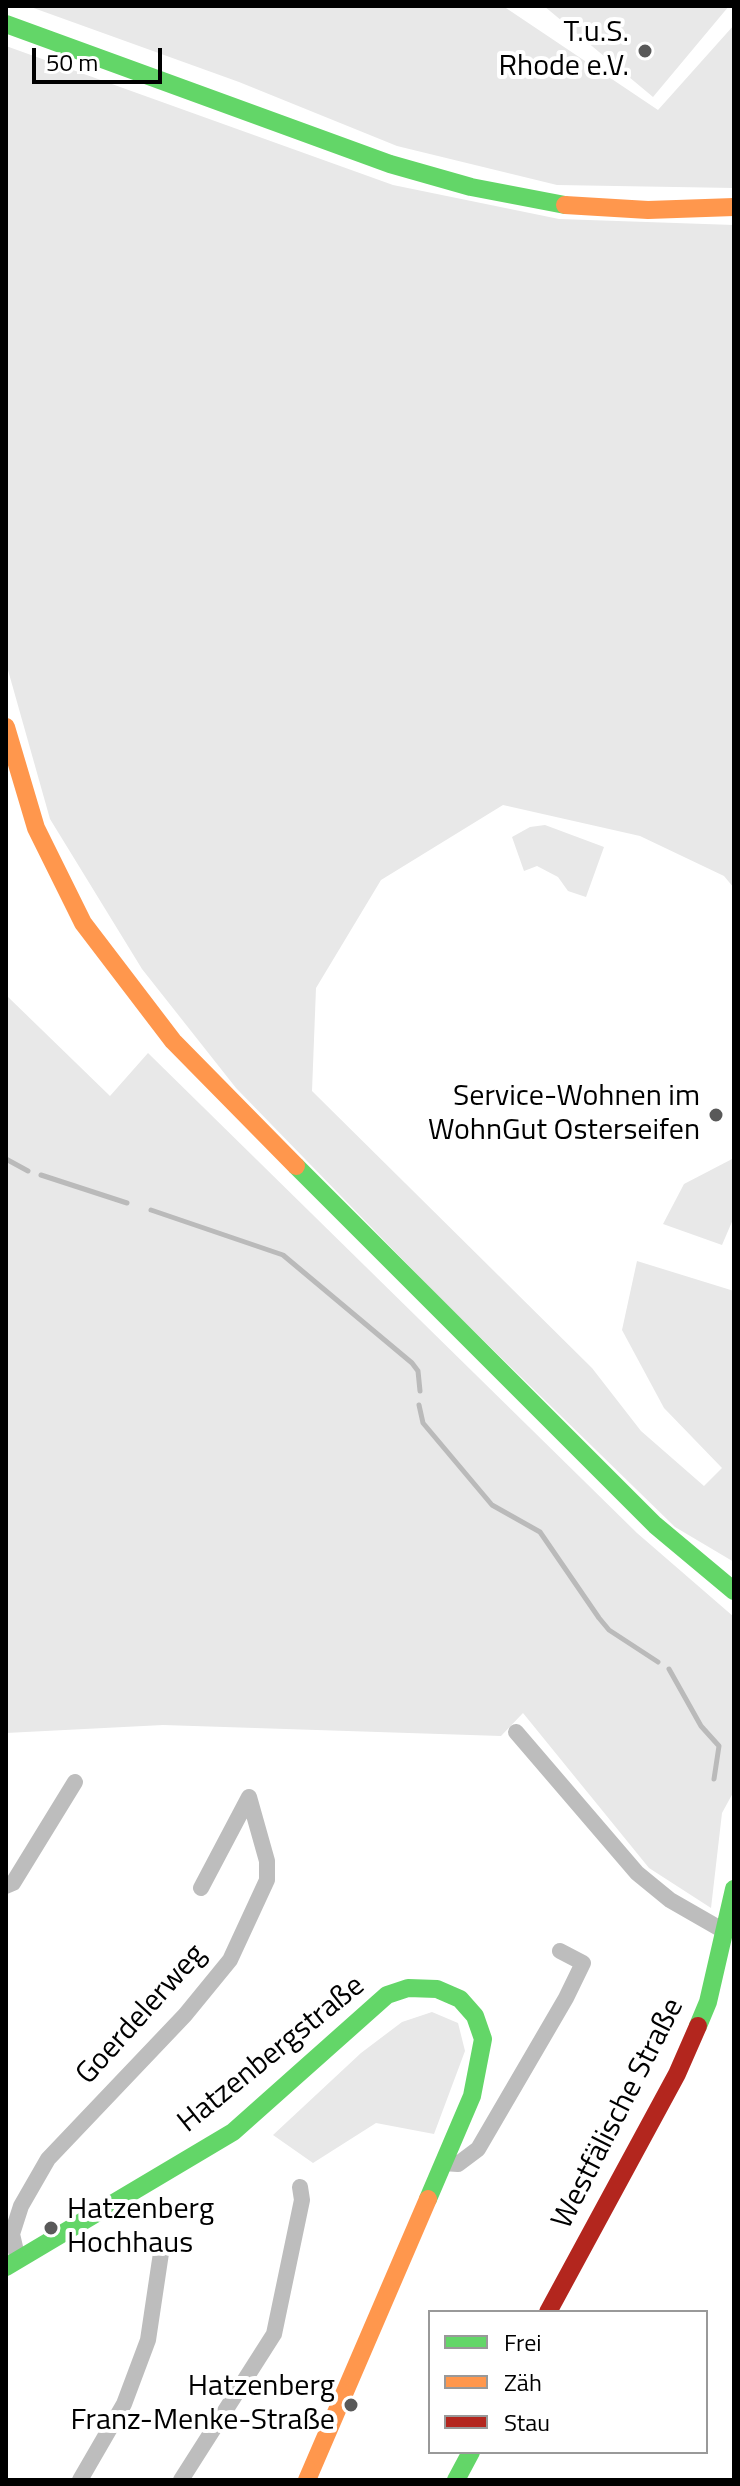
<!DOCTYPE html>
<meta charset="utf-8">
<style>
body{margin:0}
#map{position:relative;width:740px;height:2486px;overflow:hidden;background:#fff;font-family:"Titillium Web",sans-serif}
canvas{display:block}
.frame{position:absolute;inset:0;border:8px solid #000;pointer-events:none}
.legend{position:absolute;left:428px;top:2310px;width:280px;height:144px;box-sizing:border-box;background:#fff;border:2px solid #999;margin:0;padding:10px 14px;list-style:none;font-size:24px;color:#000}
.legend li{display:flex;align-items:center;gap:16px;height:40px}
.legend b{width:40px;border:2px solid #999}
.scale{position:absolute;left:32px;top:48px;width:130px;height:36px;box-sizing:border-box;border:4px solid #000;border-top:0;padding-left:10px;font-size:24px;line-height:28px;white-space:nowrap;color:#000;-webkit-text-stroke:6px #fff;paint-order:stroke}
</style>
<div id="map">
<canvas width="740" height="2486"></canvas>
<div class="frame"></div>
<ul class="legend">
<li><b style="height:10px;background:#63d668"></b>Frei</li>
<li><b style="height:10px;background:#ff974d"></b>Zäh</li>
<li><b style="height:10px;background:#b3261e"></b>Stau</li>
</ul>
<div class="scale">50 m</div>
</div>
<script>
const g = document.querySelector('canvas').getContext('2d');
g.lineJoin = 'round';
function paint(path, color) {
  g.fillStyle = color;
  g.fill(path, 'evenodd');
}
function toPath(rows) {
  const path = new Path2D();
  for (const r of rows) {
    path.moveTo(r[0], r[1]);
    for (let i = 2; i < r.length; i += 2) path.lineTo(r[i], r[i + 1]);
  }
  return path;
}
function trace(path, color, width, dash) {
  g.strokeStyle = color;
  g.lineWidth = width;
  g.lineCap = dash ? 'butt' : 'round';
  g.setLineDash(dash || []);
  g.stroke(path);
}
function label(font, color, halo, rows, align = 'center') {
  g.font = font + ' "Titillium Web",sans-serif';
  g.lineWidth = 8;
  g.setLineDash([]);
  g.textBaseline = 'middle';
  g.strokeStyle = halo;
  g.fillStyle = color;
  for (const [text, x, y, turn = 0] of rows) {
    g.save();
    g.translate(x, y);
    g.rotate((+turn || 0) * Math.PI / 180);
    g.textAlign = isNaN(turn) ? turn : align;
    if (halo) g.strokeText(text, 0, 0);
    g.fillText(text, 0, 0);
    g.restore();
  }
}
const green = toPath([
 [28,6,503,6,658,110,734,25,734,188,557,185,397,146,239,82],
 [544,6,729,6,653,97],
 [6,46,393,185,559,219,734,225,734,888,724,876,640,836,503,805,381,880,316,988,312,1091,592,1368,641,1431,704,1486,722,1468,664,1408,622,1330,637,1261,734,1291,734,1562,675,1527,443,1301,236,1088,142,969,50,819,6,663],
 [545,825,604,847,586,897,568,891,558,877,537,866,524,871,512,837,530,827],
 [6,995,110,1096,148,1053,637,1533,734,1617,734,1791,722,1813,711,1908,649,1868,523,1713,501,1736,163,1725,6,1733],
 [734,1158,734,1217,722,1245,663,1224,684,1184],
 [432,2012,458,2023,465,2051,434,2134,376,2123,313,2163,273,2135,361,2053,402,2022]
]);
const stream = toPath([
 [6,1159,28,1171],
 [41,1175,127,1203],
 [151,1210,283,1255,412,1363,418,1371,420,1391],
 [419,1405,423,1423,492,1505,540,1532,599,1618,609,1630,658,1662],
 [669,1669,701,1726,719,1746,714,1779]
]);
const street = toPath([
 [516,1732,637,1873,670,1900,724,1931],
 [6,1886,13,1883,75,1782],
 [443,2163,458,2164,478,2149,566,1998,583,1963,560,1951],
 [18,2260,12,2234,21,2206,48,2159,185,2015,230,1960,267,1880,267,1861,249,1797,201,1888],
 [80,2480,124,2404,148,2340,161,2253],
 [181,2480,274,2334,302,2200,300,2187]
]);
const fast = toPath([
 [6,24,390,164,471,187,565,205],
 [296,1166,655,1525,734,1591],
 [698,2026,708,2002,734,1889],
 [6,2267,233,2132,387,1995,408,1988,437,1989,460,1999,475,2016,483,2039,472,2096,428,2199],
 [456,2480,471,2452]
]);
const slow = toPath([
 [565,205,648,210,734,207],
 [6,727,36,828,83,923,173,1041,296,1166],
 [307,2480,428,2199]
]);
const jam = toPath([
 [548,2312,677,2074,698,2026]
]);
const markers = [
 [645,51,8,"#595959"],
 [716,1115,8,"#595959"],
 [51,2228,8,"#595959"],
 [351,2405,8,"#595959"]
];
const poiNames = [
 ["T.u.S.",629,34],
 ["Rhode e.V.",629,68],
 ["Service-Wohnen im",700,1098],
 ["WohnGut Osterseifen",700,1132],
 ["Hatzenberg",67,2211,"left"],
 ["Hochhaus",67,2245,"left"],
 ["Hatzenberg",335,2388],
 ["Franz-Menke-Straße",335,2422]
];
const streetNames = [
 ["Goerdelerweg",142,2015,-48],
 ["Hatzenbergstraße",272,2055,-39],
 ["Westfälische Straße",619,2114,-63]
];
paint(green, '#e8e8e8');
trace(stream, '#bababa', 5);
trace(street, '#bdbdbd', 16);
trace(fast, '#63d668', 18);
trace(slow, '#ff974d', 18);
trace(jam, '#b3261e', 18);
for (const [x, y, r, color] of markers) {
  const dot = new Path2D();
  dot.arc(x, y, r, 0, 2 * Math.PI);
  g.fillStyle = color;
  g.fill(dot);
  trace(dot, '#fff', 3);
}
label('30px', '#000', '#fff', poiNames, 'right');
label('30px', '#000', '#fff', streetNames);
</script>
